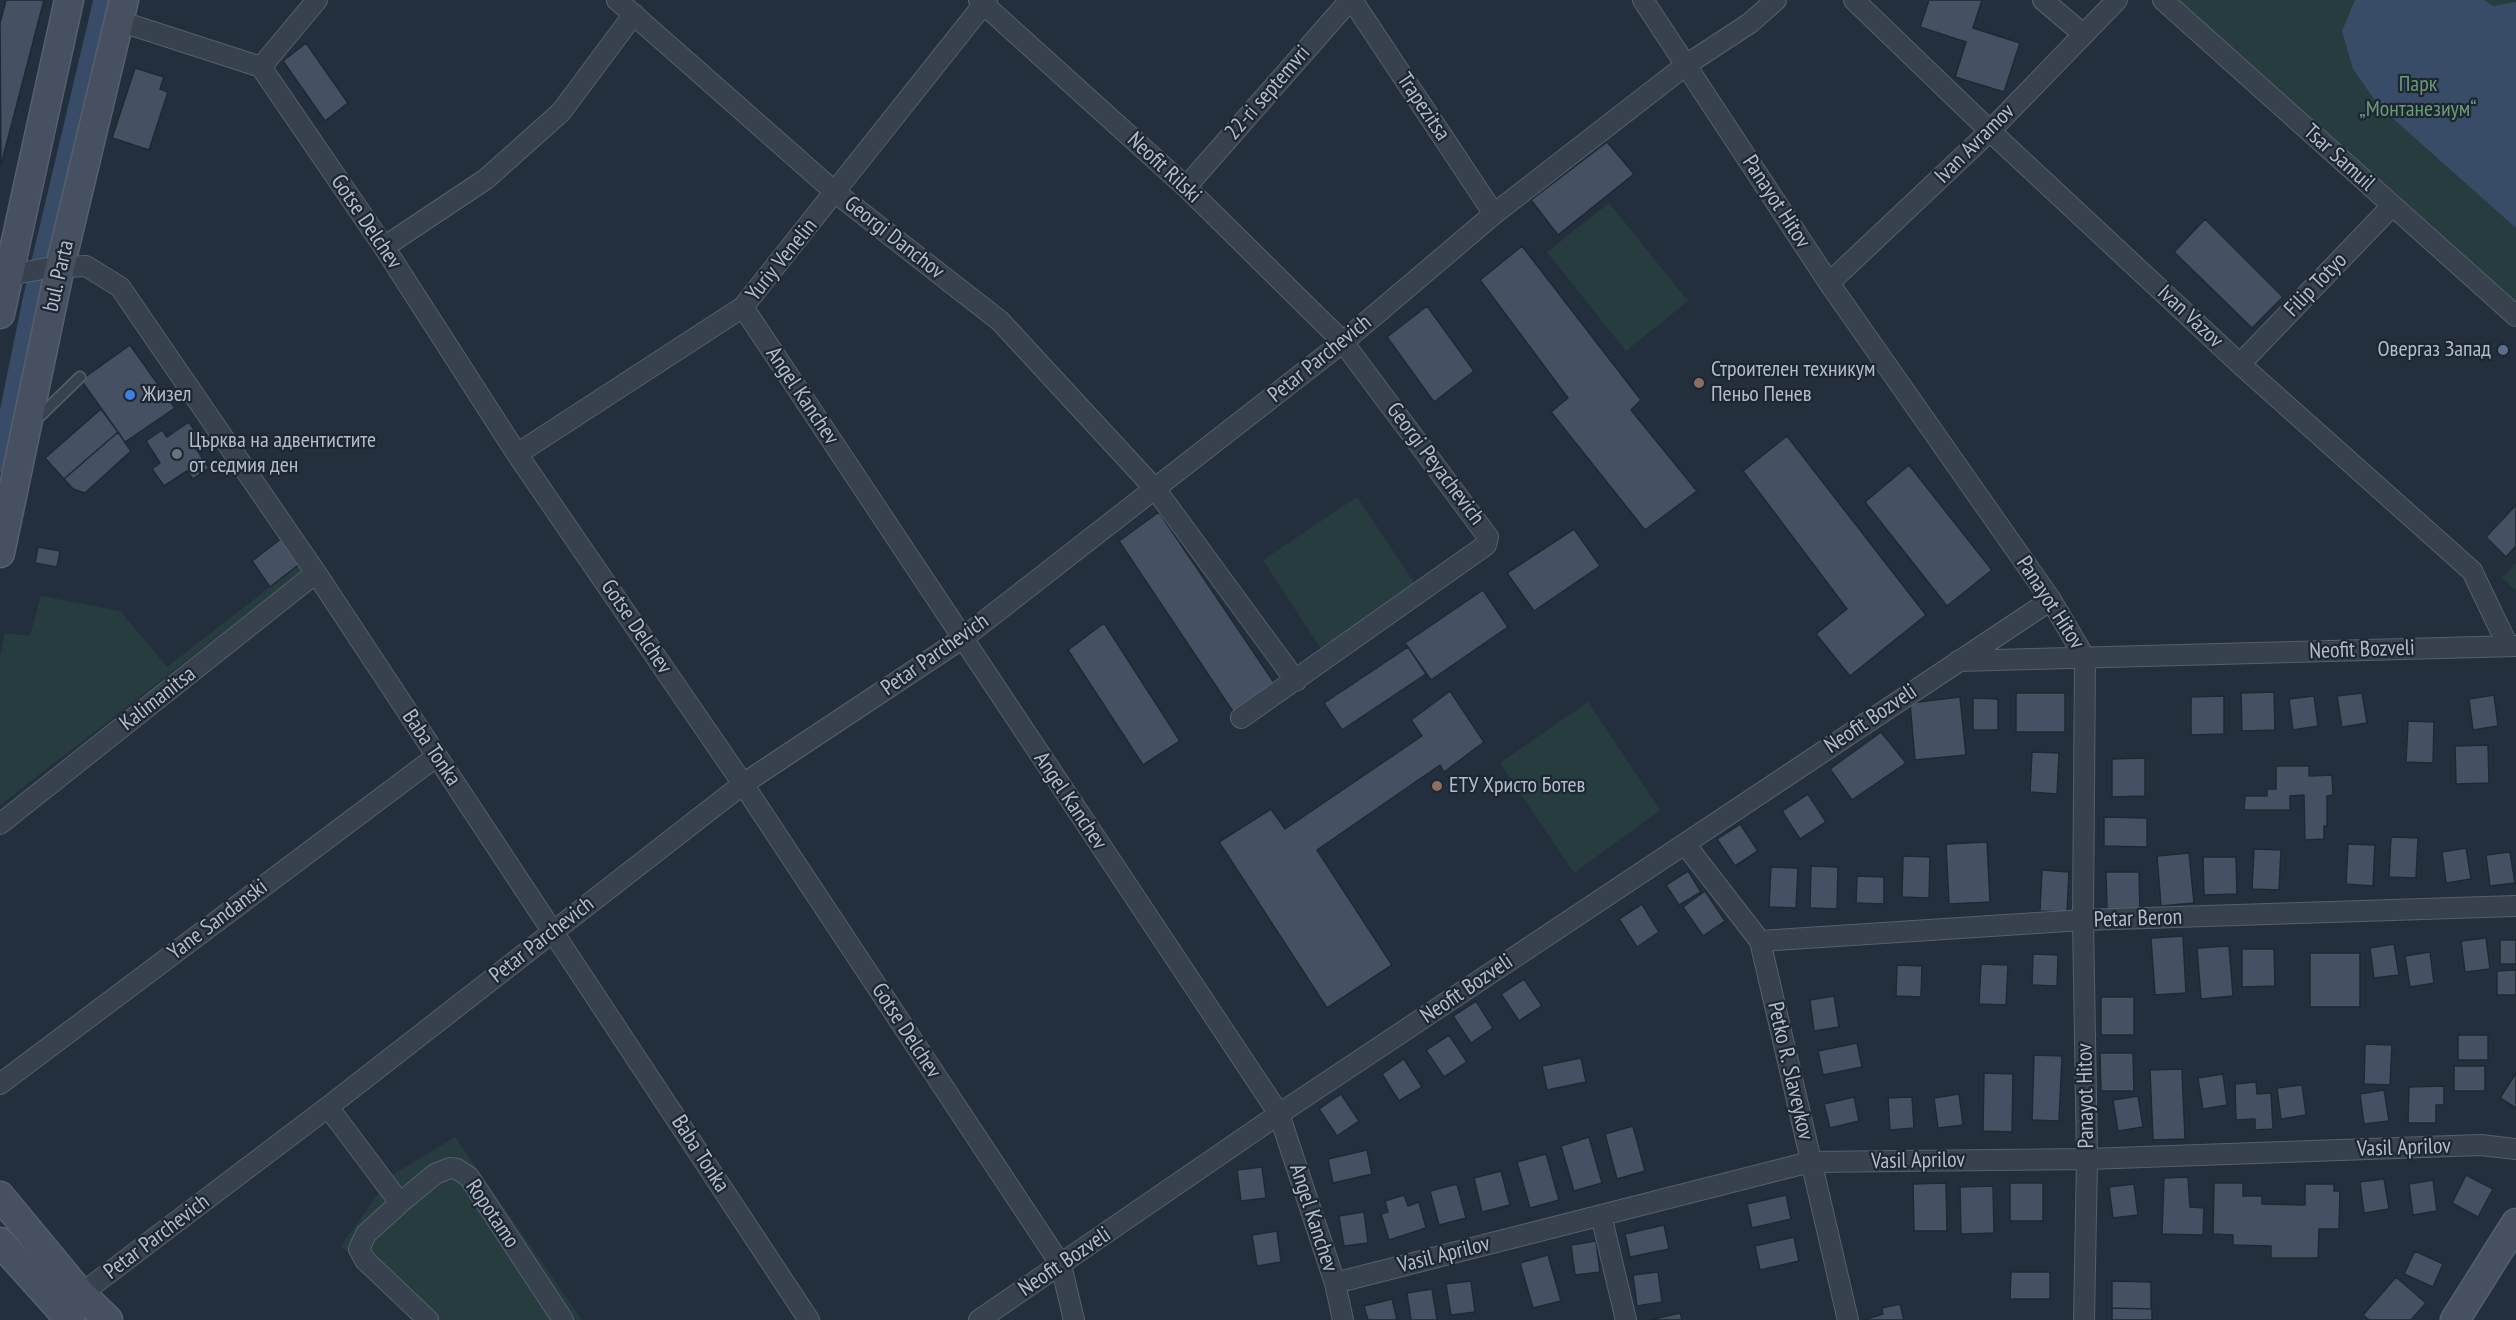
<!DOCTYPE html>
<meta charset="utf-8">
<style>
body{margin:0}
canvas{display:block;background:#242f3e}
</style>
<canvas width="2516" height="1320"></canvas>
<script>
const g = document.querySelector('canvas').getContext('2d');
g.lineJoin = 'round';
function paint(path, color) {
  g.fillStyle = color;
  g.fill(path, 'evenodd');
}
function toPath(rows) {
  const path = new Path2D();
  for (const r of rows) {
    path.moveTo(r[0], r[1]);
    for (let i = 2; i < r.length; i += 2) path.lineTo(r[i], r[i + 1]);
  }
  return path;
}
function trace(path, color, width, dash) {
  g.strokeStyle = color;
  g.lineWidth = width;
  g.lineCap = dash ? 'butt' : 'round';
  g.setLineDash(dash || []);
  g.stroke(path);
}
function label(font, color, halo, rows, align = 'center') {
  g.font = font + ' "PT Sans Narrow",sans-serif';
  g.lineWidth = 4.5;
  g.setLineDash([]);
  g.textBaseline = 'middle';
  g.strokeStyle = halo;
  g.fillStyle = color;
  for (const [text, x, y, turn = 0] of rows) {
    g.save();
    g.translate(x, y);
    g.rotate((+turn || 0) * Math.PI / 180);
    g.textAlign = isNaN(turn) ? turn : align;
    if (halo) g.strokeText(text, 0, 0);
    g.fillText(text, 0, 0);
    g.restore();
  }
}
const green = toPath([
 [2163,0,2516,0,2516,314],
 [1609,203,1688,301,1626,351,1547,252],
 [1357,497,1419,590,1325,655,1263,560],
 [301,563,305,569,0,805,0,656,5,633,30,636,41,596,120,611,167,667],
 [2516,563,2516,591,2502,578],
 [1588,702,1660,810,1574,873,1500,763],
 [455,1137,582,1320,421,1320,341,1246,391,1176]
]);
const water = toPath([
 [2355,0,2484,0,2493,6,2516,2,2516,228,2379,106,2353,69,2342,31]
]);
const canal = toPath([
 [0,462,34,296,104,0]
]);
const building = toPath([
 [6,0,44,0,1,165,0,23,6,0],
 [1929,0,1982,0,1973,28,2020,43,2004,92,1955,77,1966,42,1920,27,1929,0],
 [306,43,348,103,325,121,283,61,306,43],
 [135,68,164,77,160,89,168,92,149,150,112,138,135,68],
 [1607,142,1634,174,1558,235,1531,200,1607,142],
 [2205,219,2283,297,2252,328,2174,252,2205,219],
 [1522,246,1641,400,1631,410,1697,491,1645,530,1551,412,1568,398,1480,280,1522,246],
 [1427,306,1474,371,1434,402,1387,337,1427,306],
 [130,345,175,408,125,442,81,380,130,345],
 [101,409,118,432,64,479,45,458,101,409],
 [189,422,200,439,193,444,209,468,193,479,187,471,164,486,152,469,160,463,146,441,162,430,167,437,189,422],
 [118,432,131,451,85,493,73,489,64,479,118,432],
 [1787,436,1926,615,1850,676,1816,634,1847,609,1743,471,1787,436],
 [1909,465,1992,570,1947,606,1865,502,1909,465],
 [2516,505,2516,546,2506,557,2486,537,2516,505],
 [1159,512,1279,690,1236,716,1119,541,1159,512],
 [1574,529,1600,566,1534,611,1507,573,1574,529],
 [282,538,301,563,270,587,252,561,282,538],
 [38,547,60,551,57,567,35,563,38,547],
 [1483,590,1508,627,1431,680,1405,643,1483,590],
 [1104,623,1180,741,1143,765,1068,650,1104,623],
 [1408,647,1426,674,1342,730,1324,703,1408,647],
 [1450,691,1484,742,1444,772,1440,765,1317,850,1392,965,1327,1008,1219,842,1271,809,1285,829,1422,736,1411,720,1450,691],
 [2274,692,2275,730,2242,731,2241,693,2274,692],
 [2016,693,2065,693,2065,732,2016,732,2016,693],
 [2362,693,2367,723,2342,727,2337,696,2362,693],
 [2494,695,2498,726,2473,730,2469,699,2494,695],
 [2224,696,2224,734,2191,735,2191,697,2224,696],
 [2314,696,2318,726,2293,730,2289,699,2314,696],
 [1960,697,1966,755,1915,760,1910,703,1960,697],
 [1973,698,1998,699,1998,730,1973,730,1973,698],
 [2408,721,2434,722,2433,763,2406,762,2408,721],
 [1881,732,1906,763,1852,800,1830,769,1881,732],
 [2488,745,2489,783,2456,784,2455,746,2488,745],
 [2032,752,2059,753,2057,794,2030,792,2032,752],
 [2145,758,2145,796,2112,797,2112,759,2145,758],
 [2276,766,2309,766,2309,776,2332,775,2333,795,2327,796,2327,826,2324,826,2324,839,2305,840,2304,795,2290,796,2290,810,2244,810,2245,796,2267,796,2267,789,2276,789,2276,766],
 [1808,794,1826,822,1800,839,1782,811,1808,794],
 [2104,817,2147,818,2147,847,2104,846,2104,817],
 [1740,824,1758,851,1735,866,1717,839,1740,824],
 [2391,837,2418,838,2416,878,2389,877,2391,837],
 [1987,842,1990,902,1949,904,1946,844,1987,842],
 [2348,844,2375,845,2373,886,2346,884,2348,844],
 [2466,848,2471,879,2446,883,2442,852,2466,848],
 [2254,849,2281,850,2279,890,2252,889,2254,849],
 [2510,852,2515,883,2490,886,2486,855,2510,852],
 [2189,853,2194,903,2161,906,2157,856,2189,853],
 [1903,856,1930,857,1929,898,1902,897,1903,856],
 [2203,857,2236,857,2237,894,2204,895,2203,857],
 [1811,866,1838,867,1837,909,1810,908,1811,866],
 [1771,867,1798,868,1796,908,1769,907,1771,867],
 [2042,870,2069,872,2067,912,2040,911,2042,870],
 [1688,871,1701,892,1679,905,1666,885,1688,871],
 [2106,872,2139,872,2140,909,2107,910,2106,872],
 [1857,876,1884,877,1884,904,1856,903,1857,876],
 [1705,891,1725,921,1703,936,1683,907,1705,891],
 [1642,904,1659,932,1637,947,1619,919,1642,904],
 [2183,936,2186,993,2155,995,2151,938,2183,936],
 [2486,938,2490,969,2465,972,2461,941,2486,938],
 [2500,940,2516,940,2516,964,2500,964,2500,940],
 [2394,944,2399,975,2374,978,2370,948,2394,944],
 [2229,946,2233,996,2201,999,2197,948,2229,946],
 [2242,949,2274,949,2275,986,2242,987,2242,949],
 [2430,952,2434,983,2410,987,2405,956,2430,952],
 [2310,953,2360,953,2360,1007,2310,1007,2310,953],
 [2033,954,2058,955,2057,986,2032,985,2033,954],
 [1981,964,2008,965,2006,1005,1979,1004,1981,964],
 [1897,965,1922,966,1921,997,1896,996,1897,965],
 [2516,970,2516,995,2497,995,2497,971,2516,970],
 [1524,979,1542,1006,1519,1021,1501,994,1524,979],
 [1834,996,1839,1027,1814,1031,1810,1000,1834,996],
 [2101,997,2134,997,2134,1035,2101,1035,2101,997],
 [1476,1001,1493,1028,1471,1043,1453,1016,1476,1001],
 [1449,1035,1467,1062,1444,1077,1426,1050,1449,1035],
 [2458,1035,2488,1035,2488,1060,2458,1060,2458,1035],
 [1857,1043,1862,1067,1823,1075,1818,1051,1857,1043],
 [2365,1044,2392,1045,2390,1085,2364,1084,2365,1044],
 [2100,1053,2133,1053,2134,1091,2101,1091,2100,1053],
 [2034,1055,2062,1056,2059,1121,2032,1120,2034,1055],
 [1581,1058,1586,1082,1547,1090,1542,1066,1581,1058],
 [1404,1059,1422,1087,1399,1101,1382,1074,1404,1059],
 [2454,1066,2485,1066,2485,1091,2454,1091,2454,1066],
 [2182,1069,2185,1139,2153,1140,2150,1070,2182,1069],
 [1984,1073,2013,1074,2012,1132,1983,1131,1984,1073],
 [2516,1073,2516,1108,2500,1098,2516,1073],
 [2223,1074,2227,1105,2203,1109,2198,1078,2223,1074],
 [2256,1082,2257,1094,2271,1093,2273,1129,2255,1130,2255,1119,2236,1120,2235,1084,2256,1082],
 [2302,1085,2306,1115,2281,1119,2277,1088,2302,1085],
 [2444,1086,2444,1105,2436,1105,2436,1123,2408,1123,2409,1087,2444,1086],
 [2384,1090,2389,1121,2364,1124,2360,1094,2384,1090],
 [1341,1094,1359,1121,1337,1136,1319,1109,1341,1094],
 [1959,1094,1963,1125,1938,1128,1934,1098,1959,1094],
 [2138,1096,2143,1127,2118,1131,2113,1100,2138,1096],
 [1854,1097,1859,1121,1830,1128,1824,1104,1854,1097],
 [1912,1097,1914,1128,1890,1130,1888,1098,1912,1097],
 [1633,1126,1645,1171,1617,1179,1605,1134,1633,1126],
 [1589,1137,1602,1183,1574,1191,1561,1146,1589,1137],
 [1367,1150,1372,1174,1333,1183,1328,1159,1367,1150],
 [1546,1154,1559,1200,1530,1208,1517,1162,1546,1154],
 [1262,1167,1266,1198,1241,1201,1237,1170,1262,1167],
 [1501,1171,1510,1205,1482,1212,1474,1178,1501,1171],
 [2466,1175,2493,1189,2478,1217,2452,1203,2466,1175],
 [2188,1177,2190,1207,2204,1208,2203,1235,2162,1234,2164,1178,2188,1177],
 [2384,1179,2389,1209,2364,1213,2360,1182,2384,1179],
 [2433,1180,2437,1211,2413,1215,2409,1184,2433,1180],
 [1946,1183,1947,1231,1914,1231,1913,1184,1946,1183],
 [2010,1183,2043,1183,2043,1221,2010,1221,2010,1183],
 [2214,1183,2243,1183,2243,1196,2262,1196,2262,1204,2305,1205,2305,1184,2334,1184,2334,1191,2340,1191,2339,1229,2319,1229,2318,1258,2271,1258,2271,1246,2233,1245,2233,1235,2213,1234,2214,1183],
 [1457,1184,1466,1218,1439,1225,1430,1191,1457,1184],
 [2134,1184,2138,1215,2113,1218,2109,1187,2134,1184],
 [1993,1186,1994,1233,1961,1234,1960,1187,1993,1186],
 [1404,1195,1408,1206,1419,1202,1426,1228,1389,1240,1381,1214,1388,1212,1385,1201,1404,1195],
 [1786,1195,1791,1219,1752,1228,1747,1204,1786,1195],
 [1364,1212,1368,1243,1344,1246,1339,1216,1364,1212],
 [1664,1225,1669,1249,1630,1257,1625,1234,1664,1225],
 [1277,1231,1281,1262,1257,1266,1252,1235,1277,1231],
 [1794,1237,1799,1261,1760,1270,1755,1246,1794,1237],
 [1596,1241,1600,1272,1575,1275,1571,1245,1596,1241],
 [2415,1251,2443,1264,2433,1287,2404,1274,2415,1251],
 [1548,1255,1561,1301,1533,1308,1520,1263,1548,1255],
 [1658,1272,1662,1302,1637,1306,1633,1275,1658,1272],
 [2011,1272,2050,1272,2050,1299,2010,1299,2011,1272],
 [2396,1277,2426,1303,2411,1320,2369,1320,2363,1315,2396,1277],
 [1471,1281,1475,1312,1451,1315,1446,1284,1471,1281],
 [2112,1281,2151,1282,2151,1309,2112,1308,2112,1281],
 [1432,1289,1437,1320,1411,1320,1407,1293,1432,1289],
 [1392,1299,1397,1320,1368,1320,1364,1306,1392,1299],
 [1900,1304,1904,1320,1863,1320,1883,1314,1882,1308,1900,1304],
 [2112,1308,2152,1309,2152,1320,2112,1320,2112,1308],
 [1680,1313,1682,1320,1650,1320,1680,1313]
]);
const lane = toPath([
 [35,409,41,415,80,377]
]);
const street = toPath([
 [617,0,836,193,1000,321,1156,490,1296,681],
 [979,0,1186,187,1343,342,1488,537,1486,545,1479,550,1241,718],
 [1352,0,1494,214],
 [1643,0,1829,283,2051,600,2085,658,2083,920,2087,1159,2084,1320],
 [1854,0,1990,131,2240,364,2472,571,2508,646],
 [2043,0,2083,34],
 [2163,0,2516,316],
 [119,21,261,67,384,247,517,454,743,784,1061,1265,1074,1320],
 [261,67,317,0],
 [1186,187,1350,0],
 [384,247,486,179,561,112,634,14],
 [0,283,20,273,48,268,86,266,120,287,316,573,809,1320],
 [1829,283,1990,131,2117,0],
 [743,307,1279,1114,1335,1283,1343,1320],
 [2240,364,2392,206],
 [517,454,743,307,987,0],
 [1958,661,2516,646],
 [0,824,316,573],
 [1685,844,1760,941,1848,1320],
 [1760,941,2083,920,2516,906],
 [0,1084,437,756],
 [328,1107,400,1203],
 [1601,1215,1626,1320],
 [1335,1283,1810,1162,2087,1159,2481,1145,2516,1149],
 [81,1294,328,1107,743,784,963,638,1343,342,1494,214,1686,65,1750,23,1776,0],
 [428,1320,365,1260,359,1249,366,1234,400,1203,435,1174,450,1168,457,1169,469,1177,563,1320],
 [979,1320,1279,1114,2051,600]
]);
const secondary = toPath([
 [0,314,69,0],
 [0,553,60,267,124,0],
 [0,1196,81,1294,108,1320],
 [0,1242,70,1320],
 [2455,1320,2516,1223]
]);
const markers = [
 [2503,350,6,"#5c6f8a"],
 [1699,383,6,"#8d6e63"],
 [130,395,6,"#3f7fe0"],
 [177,454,6,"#6b7280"],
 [1437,786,6,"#8d6e63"]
];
const parkNames = [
 ["Парк",2418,85],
 ["„Монтанезиум“",2418,110]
];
const streetNames = [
 ["22-ri septemvri",1268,93,-49],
 ["Trapezitsa",1423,107,56],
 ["Ivan Avramov",1975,144,-45],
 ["Tsar Samuil",2339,158,42],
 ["Neofit Rilski",1164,168,43],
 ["Panayot Hitov",1776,202,57],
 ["Gotse Delchev",366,222,56],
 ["Georgi Danchov",894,238,38],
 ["Yuriy Venelin",782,260,-51],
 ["bul. Parta",59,276,-77],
 ["Filip Totyo",2316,285,-46],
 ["Ivan Vazov",2190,317,43],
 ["Petar Parchevich",1320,359,-39],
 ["Angel Kanchev",802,396,56],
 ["Georgi Peyachevich",1435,464,53],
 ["Panayot Hitov",2050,603,57],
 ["Gotse Delchev",636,627,56],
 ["Neofit Bozveli",2362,650,-2],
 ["Petar Parchevich",935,655,-35],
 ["Kalimanitsa",158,699,-38],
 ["Neofit Bozveli",1871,719,-34],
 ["Baba Tonka",431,748,56],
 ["Angel Kanchev",1070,801,56],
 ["Petar Beron",2138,919,-2],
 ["Yane Sandanski",218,920,-37],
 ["Petar Parchevich",542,940,-38],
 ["Neofit Bozveli",1467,989,-34],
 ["Gotse Delchev",906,1031,57],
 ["Petko R. Slaveykov",1790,1071,77],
 ["Panayot Hitov",2086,1096,-91],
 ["Vasil Aprilov",2404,1148,-2],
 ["Baba Tonka",700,1154,57],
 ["Vasil Aprilov",1918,1161,-1],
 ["Ropotamo",492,1214,56],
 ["Angel Kanchev",1313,1218,72],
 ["Petar Parchevich",157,1237,-37],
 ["Vasil Aprilov",1444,1255,-14],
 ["Neofit Bozveli",1065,1262,-34]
];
const poiNames = [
 ["Овергаз Запад",2491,350,"right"],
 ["Строителен техникум",1711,370],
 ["Пеньо Пенев",1711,395],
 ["Жизел",142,395],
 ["Църква на адвентистите",189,441],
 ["от седмия ден",189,466],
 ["ЕТУ Христо Ботев",1449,786]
];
paint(green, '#263c3f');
paint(water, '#394c67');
trace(canal, '#394c67', 21);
paint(building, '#455162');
trace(building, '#1f2835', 1.5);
trace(lane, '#565f6c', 13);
trace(street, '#565f6c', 22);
trace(secondary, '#565f6c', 31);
trace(lane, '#38414e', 10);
trace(street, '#38414e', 20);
trace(secondary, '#465061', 28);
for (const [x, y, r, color] of markers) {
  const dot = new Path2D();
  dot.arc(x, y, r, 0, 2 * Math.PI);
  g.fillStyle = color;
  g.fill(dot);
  trace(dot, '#1d2633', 2);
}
label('22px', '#6b9a76', '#1d2633', parkNames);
label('22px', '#b4bcc9', '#1d2633', streetNames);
label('22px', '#b4bcc9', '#1d2633', poiNames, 'left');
</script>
